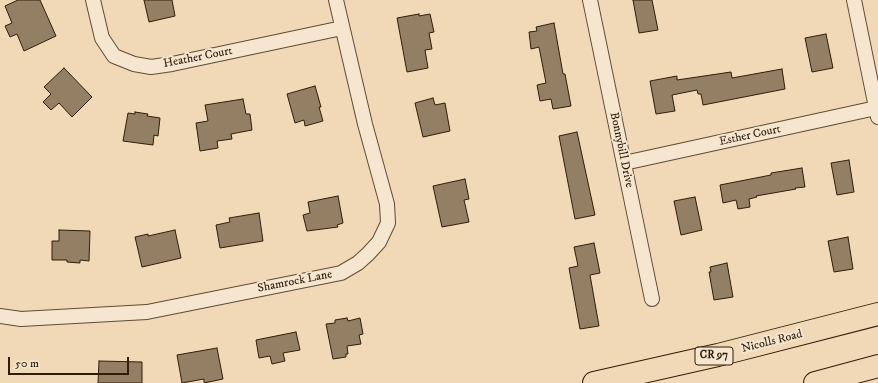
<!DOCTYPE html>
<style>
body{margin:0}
#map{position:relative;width:878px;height:383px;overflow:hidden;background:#f1d8b7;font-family:"IM FELL DW Pica",serif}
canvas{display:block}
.scale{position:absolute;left:8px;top:357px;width:121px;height:18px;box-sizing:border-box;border:2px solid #2e1e09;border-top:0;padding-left:5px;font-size:12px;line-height:14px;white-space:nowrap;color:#2e1e09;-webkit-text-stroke:3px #f6e6d0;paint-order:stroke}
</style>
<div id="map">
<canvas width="878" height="383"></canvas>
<div class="scale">50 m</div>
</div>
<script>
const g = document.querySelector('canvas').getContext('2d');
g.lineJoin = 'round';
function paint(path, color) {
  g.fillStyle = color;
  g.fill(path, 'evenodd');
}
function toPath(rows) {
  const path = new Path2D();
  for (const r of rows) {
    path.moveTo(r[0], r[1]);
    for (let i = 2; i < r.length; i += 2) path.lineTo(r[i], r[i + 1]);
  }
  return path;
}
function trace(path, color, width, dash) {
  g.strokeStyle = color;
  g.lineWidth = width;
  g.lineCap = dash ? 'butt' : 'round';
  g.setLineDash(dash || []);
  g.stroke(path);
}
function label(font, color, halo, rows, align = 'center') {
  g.font = font + ' "IM FELL DW Pica",serif';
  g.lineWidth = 4;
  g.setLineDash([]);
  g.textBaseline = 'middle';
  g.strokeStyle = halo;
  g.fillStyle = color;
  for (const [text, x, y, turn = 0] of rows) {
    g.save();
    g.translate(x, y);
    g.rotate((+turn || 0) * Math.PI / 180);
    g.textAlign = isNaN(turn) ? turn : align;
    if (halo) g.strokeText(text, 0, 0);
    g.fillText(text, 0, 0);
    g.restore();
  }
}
const building = toPath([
 [18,0,40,0,56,36,24,51,17,34,10,37,5,26,12,23,5,6,18,0],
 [144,0,172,0,175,16,149,22,144,0],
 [633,0,652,0,658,30,639,33,633,0],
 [419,14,419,16,430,14,434,32,429,33,432,49,425,50,428,68,407,72,397,18,419,14],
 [554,23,563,74,565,74,571,106,553,109,551,99,540,101,537,85,546,83,539,47,531,49,529,32,537,31,536,27,554,23],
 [826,34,833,68,812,72,805,38,826,34],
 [64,68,92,97,72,117,59,103,51,110,43,102,51,94,44,87,64,68],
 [782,69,785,89,703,105,701,94,698,94,697,90,672,95,675,111,656,114,650,81,677,76,677,80,731,72,732,78,782,69],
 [315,86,321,107,319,107,323,121,305,126,304,120,295,123,287,94,315,86],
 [433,98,435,105,445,103,450,131,423,137,415,103,433,98],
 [243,99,246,114,250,114,252,130,231,134,232,139,217,141,218,148,200,151,196,123,208,121,205,105,243,99],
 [135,112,148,114,147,116,160,118,158,136,154,135,153,145,123,141,128,113,135,114,135,112],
 [577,132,595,215,575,219,559,136,577,132],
 [849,160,854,192,837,195,831,163,849,160],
 [802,168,805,187,795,188,796,189,756,196,757,197,749,199,750,207,738,209,736,200,723,203,720,185,771,175,771,173,802,168],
 [465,179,469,199,464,200,469,222,442,227,433,186,465,179],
 [338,196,343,223,337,225,338,227,307,231,303,215,310,213,308,202,338,196],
 [695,197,702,230,681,235,674,201,695,197],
 [259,213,263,241,220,248,216,225,230,222,229,218,259,213],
 [59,230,90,231,89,261,80,260,80,263,67,262,67,260,52,260,52,241,59,241,59,230],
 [175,230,181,258,142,267,135,237,148,234,148,236,175,230],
 [848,237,853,269,834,272,828,241,848,237],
 [594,243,600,273,590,275,599,326,580,329,569,268,578,266,574,247,594,243],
 [727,263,733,297,714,300,709,272,711,272,710,267,727,263],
 [347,318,348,321,360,318,363,334,359,335,361,344,347,346,348,354,346,354,346,357,333,359,326,324,335,323,335,320,347,318],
 [296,332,300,350,283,353,285,361,272,364,270,356,259,358,256,340,296,332],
 [217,348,223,379,204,383,204,379,182,383,177,355,217,348],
 [99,361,142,362,142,383,98,383,99,361]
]);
const street = toPath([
 [93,0,102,38,114,56,134,64,151,67,172,64,342,28],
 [590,0,652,299],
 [854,0,878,117],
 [624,163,876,108],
 [0,316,21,319,147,312,341,273,358,263,368,254,379,242,388,223,387,204,365,124,336,0]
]);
const highway = toPath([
 [594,383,718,355,878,314],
 [815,383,878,366]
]);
const shields = [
 [714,356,38]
];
const shieldNames = [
 ["CR 97",714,356]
];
const streetNames = [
 ["Heather Court",198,58,-11],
 ["Esther Court",750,136,-12],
 ["Bonnybill Drive",621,150,78],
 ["Shamrock Lane",295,282,-11],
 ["Nicolls Road",772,342,-14]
];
paint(building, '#937f63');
trace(building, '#2e1e09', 1);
trace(street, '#5f4c34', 16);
trace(highway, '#2e1e09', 24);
trace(street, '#f6e6d0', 14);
trace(highway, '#f1d8b7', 22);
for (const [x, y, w] of shields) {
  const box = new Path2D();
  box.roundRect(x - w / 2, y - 9, w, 18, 3);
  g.fillStyle = '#f6e6d0';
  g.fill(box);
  trace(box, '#2e1e09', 1);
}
label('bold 11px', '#2e1e09', null, shieldNames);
label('12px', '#2e1e09', '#f6e6d0', streetNames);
</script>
